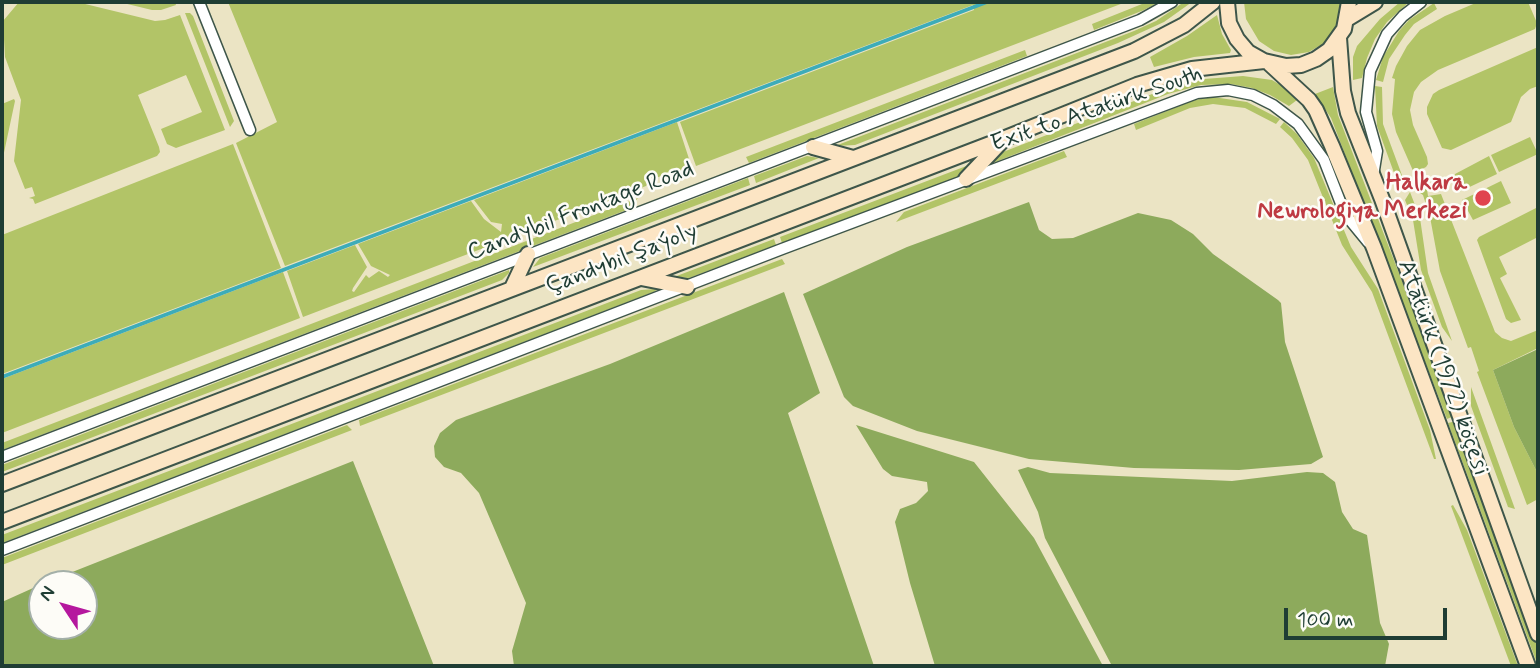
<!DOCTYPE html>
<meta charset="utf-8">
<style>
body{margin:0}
#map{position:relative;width:1540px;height:668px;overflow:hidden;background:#ebe4c4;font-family:Mynerve,sans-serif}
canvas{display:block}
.frame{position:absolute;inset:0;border:4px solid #1f3d34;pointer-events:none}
.north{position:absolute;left:28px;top:570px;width:70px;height:70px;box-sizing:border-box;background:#fdfcf7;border:2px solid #a4b0a9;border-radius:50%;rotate:306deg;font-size:19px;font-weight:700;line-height:28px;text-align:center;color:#1f3d34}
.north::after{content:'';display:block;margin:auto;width:24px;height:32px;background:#b5179e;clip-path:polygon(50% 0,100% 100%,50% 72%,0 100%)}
.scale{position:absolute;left:1284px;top:608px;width:163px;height:32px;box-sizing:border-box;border:4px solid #1f3d34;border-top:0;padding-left:9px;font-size:21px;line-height:24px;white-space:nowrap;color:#1f3d34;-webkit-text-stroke:5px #fdfcf7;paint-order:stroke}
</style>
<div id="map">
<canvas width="1540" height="668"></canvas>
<div class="frame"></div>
<div class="north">N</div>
<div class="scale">100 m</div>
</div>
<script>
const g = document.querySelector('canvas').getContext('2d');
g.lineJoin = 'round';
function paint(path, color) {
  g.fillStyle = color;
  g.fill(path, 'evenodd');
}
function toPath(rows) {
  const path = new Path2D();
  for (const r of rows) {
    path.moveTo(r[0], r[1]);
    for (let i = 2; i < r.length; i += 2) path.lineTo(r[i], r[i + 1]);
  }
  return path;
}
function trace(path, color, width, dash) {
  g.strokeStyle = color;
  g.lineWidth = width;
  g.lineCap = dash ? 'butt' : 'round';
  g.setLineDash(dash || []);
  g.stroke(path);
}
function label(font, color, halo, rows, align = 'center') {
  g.font = font + ' Mynerve,sans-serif';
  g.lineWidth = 5;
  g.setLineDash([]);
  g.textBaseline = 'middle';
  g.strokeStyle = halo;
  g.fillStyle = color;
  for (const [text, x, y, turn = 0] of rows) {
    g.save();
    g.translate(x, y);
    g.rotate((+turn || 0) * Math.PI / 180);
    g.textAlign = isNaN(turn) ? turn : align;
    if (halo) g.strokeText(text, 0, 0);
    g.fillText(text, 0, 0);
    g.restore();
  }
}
const green = toPath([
 [19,2,77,2,155,21,165,20,180,15,225,130,176,148,167,144,161,129,202,112,186,75,138,95,159,147,160,152,157,156,35,204,33,199,29,198,35,196,32,187,25,189,14,161,21,100,5,57,3,21],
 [119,2,175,2,176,5,161,10,152,10],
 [228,2,1126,2,696,166,680,122,974,10,973,5,285,266,236,143,277,122],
 [1147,2,1159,2,1144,10,1094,30,1092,24],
 [1184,2,1192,2,1164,22,1118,43,855,145,835,146,1134,31,1156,21],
 [1244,2,1340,2,1340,12,1335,29,1324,43,1309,52,1291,55,1274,51,1259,41,1246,19],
 [1400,2,1409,2,1387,22,1375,39,1367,58,1362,78,1353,80,1353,57,1357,46,1380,19],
 [1478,2,1528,2,1537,23,1535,29,1438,70,1421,82,1414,92,1410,110,1413,125,1427,157,1428,164,1426,167,1414,173,1396,132,1392,114,1395,79,1392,78,1396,66,1407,46,1420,30,1445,16],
 [1434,3,1437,9,1414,24,1405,35,1389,59,1383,82,1376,80,1383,57,1399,31,1409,20],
 [185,13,190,13,193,16,234,121,230,127],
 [1217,15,1222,34,1231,50,1230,53,1194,57,1154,67,1150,57,1187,36],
 [1538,47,1538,86,1530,89,1521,97,1511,122,1451,150,1442,148,1427,114,1427,107,1433,94,1439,90],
 [1025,50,1027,56,749,163,746,157],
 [1243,76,1272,80,1287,89,1297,100,1289,106,1270,95,1252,88,1231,84,1201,85,1168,94,985,166,1003,152,1165,89,1204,79],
 [1375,86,1382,87,1383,124,1403,178,1397,181,1377,126],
 [1333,87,1338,115,1454,416,1447,419,1331,118,1315,94],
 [1213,97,1247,102,1280,119,1276,124,1245,108,1213,104,1190,108,1136,130,1134,124,1195,100],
 [14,99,15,101,2,162,2,104],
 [677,122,692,168,684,172,678,170,650,180,646,186,303,317,287,271,355,245,367,267,353,288,352,291,354,292,366,275,369,278,379,271,388,277,390,275,371,266,358,244,471,201,484,219,501,232,502,224,491,222,474,200],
 [1284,122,1297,134,1314,158,1351,247,1378,289,1430,430,1436,459,1434,459,1372,292,1342,245,1308,160,1292,138,1280,127],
 [1530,137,1538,154,1499,172,1491,155],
 [233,144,281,268,2,374,2,235],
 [1064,151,1067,157,896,222,904,212],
 [807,156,819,158,756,183,754,176],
 [1489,156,1497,174,1459,192,1454,179,1455,174],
 [969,165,966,171,958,177,782,243,780,237],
 [748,178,750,185,533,267,540,258],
 [1501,181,1511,203,1473,220,1462,200],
 [1426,183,1428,196,1441,194,1495,332,1502,338,1511,341,1538,330,1538,348,1493,370,1514,427,1538,474,1538,499,1527,505,1477,372,1479,371,1471,347,1468,348,1440,271,1430,217,1423,195,1416,190,1420,184],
 [1410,192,1420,218,1428,273,1452,341,1442,327,1421,270,1413,220,1405,200],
 [638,198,629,209,2,450,2,443],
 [1538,207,1538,237,1499,257,1507,274,1500,278,1521,320,1511,323,1506,319,1477,240,1479,237],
 [774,239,776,245,689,278,674,277],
 [782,259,785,264,360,426,359,420],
 [509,270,509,273,502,280,2,472,2,465],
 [283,272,300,318,2,433,2,379],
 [655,289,656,291,2,543,2,535,641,290],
 [1471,387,1515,509,1508,507,1471,406],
 [1456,421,1538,645,1538,666,1448,423],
 [347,425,352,430,2,565,2,558],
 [1453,505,1467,530,1518,666,1511,666,1451,506]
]);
const forest = toPath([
 [1029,202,1039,230,1052,239,1073,238,1138,213,1171,220,1193,234,1213,254,1278,300,1281,303,1285,342,1323,457,1311,464,1239,470,1134,468,1029,459,917,431,853,406,844,397,803,294,907,247],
 [784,292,820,393,788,413,874,666,514,666,512,651,526,603,479,493,461,473,444,467,435,457,434,446,440,433,456,420,610,364],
 [1538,349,1538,474,1514,427,1493,370],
 [856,425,974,462,1034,538,1103,666,935,666,910,583,895,522,900,509,916,503,928,491,927,482,892,476,883,469],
 [353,461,434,666,2,666,2,602,42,584,42,626,84,626,84,584,42,584],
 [1028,467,1050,473,1232,481,1307,472,1323,473,1335,482,1342,512,1353,529,1367,535,1380,623,1389,644,1385,666,1112,666,1045,538,1038,512,1018,470]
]);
const stream = toPath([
 [2,377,987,2]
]);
const street = toPath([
 [199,2,250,130],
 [1373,176,1377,151,1366,112,1370,71,1387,34,1403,16,1421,2],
 [2,457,1140,20,1172,2],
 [2,550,782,249,1197,93,1228,90,1253,95,1273,105,1298,124,1324,160,1345,214,1368,242]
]);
const secondary = toPath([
 [1227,2,1229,23,1237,39,1248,52,1264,61,1286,66,1301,65,1316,59,1329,50,1344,29,1349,2],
 [1347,19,1375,2],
 [1339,38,1343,91,1348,113,1382,199,1538,634],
 [1270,64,1309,100,1316,110,1332,146,1374,248,1528,666],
 [813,147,853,158],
 [966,179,1001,142],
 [641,278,687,287],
 [512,288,528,254],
 [2,484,1134,51,1184,25,1213,2],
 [2,522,1003,139,1137,85,1192,69,1264,61]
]);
const markers = [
 [1483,198,9,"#e0444e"]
];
const streetNames = [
 ["Exit to Atatürk South",1097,110,-19],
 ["Candybil Frontage Road",581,212,-21],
 ["Çandybil şaýoly",622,260,-21],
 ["Atatürk (1972) köçesi",1442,368,70]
];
const healthNames = [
 ["Halkara",1467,184],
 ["Newrologiya Merkezi",1467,212]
];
paint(green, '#b2c467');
paint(forest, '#8daa5c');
trace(stream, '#3dacb9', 3.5);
trace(street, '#3e564a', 13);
trace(secondary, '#3e564a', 18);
trace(street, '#fff', 10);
trace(secondary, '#fce5c4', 14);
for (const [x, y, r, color] of markers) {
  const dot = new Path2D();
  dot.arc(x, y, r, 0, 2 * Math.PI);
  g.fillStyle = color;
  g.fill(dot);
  trace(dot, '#fdfcf7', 2.5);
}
label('24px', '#1f3d34', '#fdfcf7', streetNames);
label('bold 24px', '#be3a42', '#fdfcf7', healthNames, 'right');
</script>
